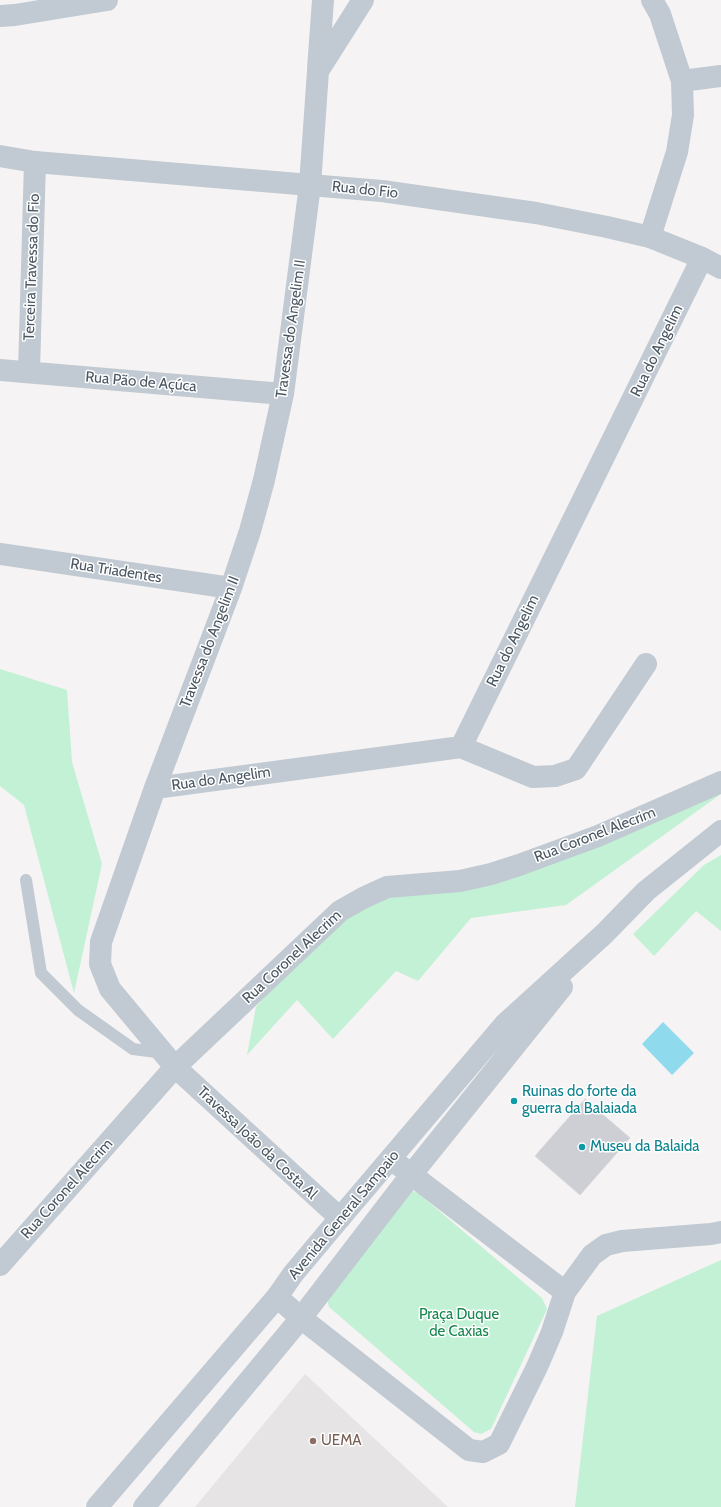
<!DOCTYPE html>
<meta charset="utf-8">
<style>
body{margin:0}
canvas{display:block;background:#f5f3f3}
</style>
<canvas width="721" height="1507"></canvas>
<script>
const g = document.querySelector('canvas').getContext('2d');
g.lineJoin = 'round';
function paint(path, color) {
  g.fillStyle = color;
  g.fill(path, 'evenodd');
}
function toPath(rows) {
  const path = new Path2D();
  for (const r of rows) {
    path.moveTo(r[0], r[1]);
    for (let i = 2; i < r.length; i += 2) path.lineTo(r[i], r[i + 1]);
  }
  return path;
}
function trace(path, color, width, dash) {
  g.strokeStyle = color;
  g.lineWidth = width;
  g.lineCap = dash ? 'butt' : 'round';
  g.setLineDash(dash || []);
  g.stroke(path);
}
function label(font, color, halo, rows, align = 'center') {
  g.font = font + ' Cabin,sans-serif';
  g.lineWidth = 3;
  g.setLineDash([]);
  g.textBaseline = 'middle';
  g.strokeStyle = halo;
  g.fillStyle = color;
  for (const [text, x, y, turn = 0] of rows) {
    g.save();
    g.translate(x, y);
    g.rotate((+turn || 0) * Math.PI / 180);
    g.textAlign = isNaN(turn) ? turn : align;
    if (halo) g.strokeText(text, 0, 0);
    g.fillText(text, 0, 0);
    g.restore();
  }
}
const education = toPath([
 [305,1374,448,1507,195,1507]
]);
const green = toPath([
 [0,669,67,690,72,762,102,864,74,993,24,805,0,786],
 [721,794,566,905,471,918,418,981,396,971,333,1039,297,1000,247,1055,256,1007,335,915,385,892,473,886],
 [721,855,721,931,696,911,654,956,633,934,704,865],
 [407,1189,418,1193,542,1298,547,1309,491,1429,481,1434,474,1432,329,1307,325,1292],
 [721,1260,721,1507,575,1507,597,1316]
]);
const water = toPath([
 [663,1022,694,1053,672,1075,642,1044]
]);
const building = toPath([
 [585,1099,630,1138,580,1195,535,1156,585,1099]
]);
const service = toPath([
 [26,880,41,973,78,1010,133,1049,164,1053]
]);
const minor = toPath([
 [0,16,15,15,107,0],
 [318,69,323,0],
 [682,81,721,76],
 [650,237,677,152,683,115,682,81,660,14,652,0],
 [0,370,283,394],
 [29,371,35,162],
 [0,554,231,588],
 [461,747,533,777,555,776,576,769,646,664],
 [155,788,461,747,702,258],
 [391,1159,565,1292,592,1255,606,1245,622,1241,711,1234,721,1232],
 [340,1218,175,1067,110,989,100,964,101,942,155,788,231,588,250,531,264,480,283,394,310,185,318,71,363,0],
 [0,1265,175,1067,340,911,363,898,387,887,460,881,491,874,519,865,598,836,721,782],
 [277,1297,301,1318,469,1450,483,1452,499,1444,537,1367,552,1332,565,1292]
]);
const tertiary = toPath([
 [0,156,35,162,382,191,536,213,607,227,650,237,702,258,721,268],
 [97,1507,277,1297,293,1274,340,1218,504,1025,604,934,646,891,721,831],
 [144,1507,301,1318,411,1175,562,987]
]);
const markers = [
 [514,1101,4,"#0f9aa8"],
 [582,1147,4,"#0f9aa8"],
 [313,1441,4,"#8d6e63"]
];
const streetNames = [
 ["Rua do Fio",365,190,6],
 ["Terceira Travessa do Fio",32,267,-88],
 ["Travessa do Angelim II",291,329,-82],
 ["Rua do Angelim",657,351,-64],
 ["Rua Pão de Açúca",141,382,5],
 ["Rua Triadentes",116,571,9],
 ["Rua do Angelim",513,641,-64],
 ["Travessa do Angelim II",210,642,-69],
 ["Rua do Angelim",221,779,-8],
 ["Rua Coronel Alecrim",595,835,-21],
 ["Rua Coronel Alecrim",292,957,-43],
 ["Travessa João da Costa Al",257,1143,43],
 ["Rua Coronel Alecrim",67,1189,-48],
 ["Avenida General Sampaio",344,1215,-50]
];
const cultureNames = [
 ["Ruinas do forte da",522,1092],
 ["guerra da Balaiada",522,1109],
 ["Museu da Balaida",590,1147]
];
const parkNames = [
 ["Praça Duque",459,1315],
 ["de Caxias",459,1332]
];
const educationNames = [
 ["UEMA",321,1441]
];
paint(education, '#e6e4e5');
paint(green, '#c3f1d5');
paint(water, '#90daee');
paint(building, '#cdcfd5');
trace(building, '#d7d9de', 1);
trace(service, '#c1cad2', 12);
trace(minor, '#c1cad2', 22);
trace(tertiary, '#c1cad2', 22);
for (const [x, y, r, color] of markers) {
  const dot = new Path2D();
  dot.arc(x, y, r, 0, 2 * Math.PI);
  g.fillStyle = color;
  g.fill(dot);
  trace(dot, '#fff', 1.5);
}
label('15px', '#4a5661', '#fff', streetNames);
label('15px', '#0d838f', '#fff', cultureNames, 'left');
label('15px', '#17864f', '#fff', parkNames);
label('15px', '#785e54', '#fff', educationNames, 'left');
</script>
